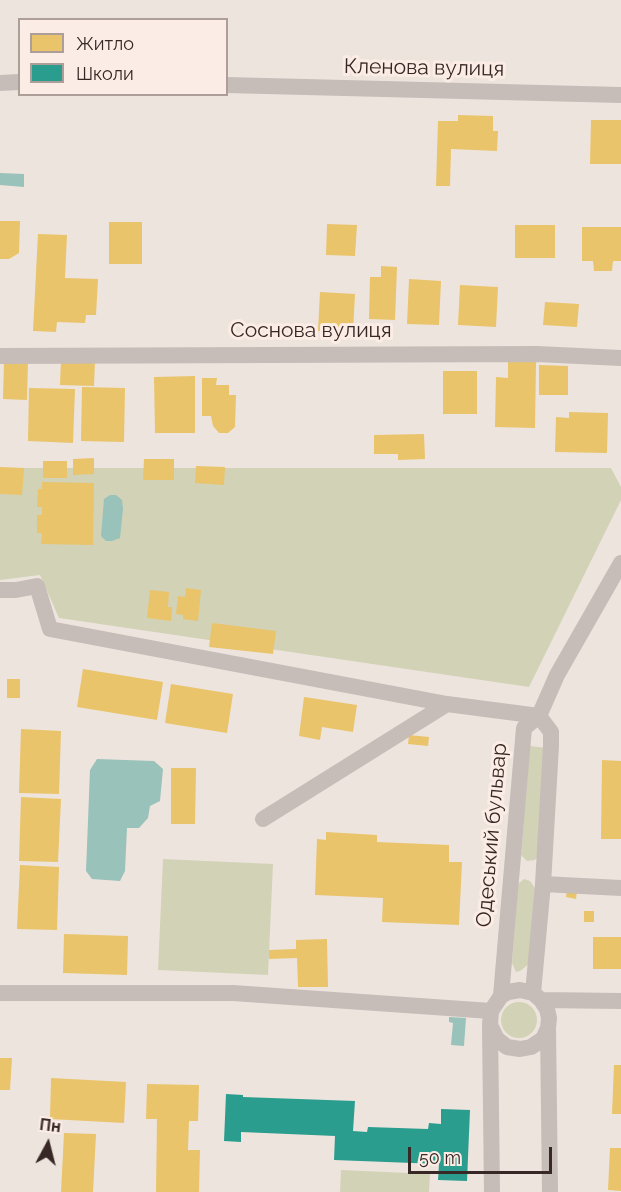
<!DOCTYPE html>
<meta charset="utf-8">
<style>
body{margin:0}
#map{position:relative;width:621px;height:1192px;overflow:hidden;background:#eee4de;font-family:Raleway,sans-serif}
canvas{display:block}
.legend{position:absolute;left:18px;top:18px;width:210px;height:78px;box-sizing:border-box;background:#fbede5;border:2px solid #ad9e99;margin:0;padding:8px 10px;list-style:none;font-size:18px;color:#372826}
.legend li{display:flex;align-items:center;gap:12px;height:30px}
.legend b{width:30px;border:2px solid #ad9e99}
.north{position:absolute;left:18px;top:1114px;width:60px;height:60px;-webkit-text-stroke:4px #fbede5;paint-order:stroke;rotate:7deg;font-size:16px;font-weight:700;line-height:24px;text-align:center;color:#372826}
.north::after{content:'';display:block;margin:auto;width:21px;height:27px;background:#372826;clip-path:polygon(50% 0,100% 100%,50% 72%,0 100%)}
.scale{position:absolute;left:408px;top:1147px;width:144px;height:27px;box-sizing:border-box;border:3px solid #372826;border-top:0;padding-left:8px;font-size:18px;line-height:21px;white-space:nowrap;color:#372826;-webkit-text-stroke:4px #fbede5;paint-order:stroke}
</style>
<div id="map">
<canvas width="621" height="1192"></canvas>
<ul class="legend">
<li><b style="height:16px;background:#e9c46a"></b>Житло</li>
<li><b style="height:16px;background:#2a9d8f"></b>Школи</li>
</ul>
<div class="north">Пн</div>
<div class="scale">50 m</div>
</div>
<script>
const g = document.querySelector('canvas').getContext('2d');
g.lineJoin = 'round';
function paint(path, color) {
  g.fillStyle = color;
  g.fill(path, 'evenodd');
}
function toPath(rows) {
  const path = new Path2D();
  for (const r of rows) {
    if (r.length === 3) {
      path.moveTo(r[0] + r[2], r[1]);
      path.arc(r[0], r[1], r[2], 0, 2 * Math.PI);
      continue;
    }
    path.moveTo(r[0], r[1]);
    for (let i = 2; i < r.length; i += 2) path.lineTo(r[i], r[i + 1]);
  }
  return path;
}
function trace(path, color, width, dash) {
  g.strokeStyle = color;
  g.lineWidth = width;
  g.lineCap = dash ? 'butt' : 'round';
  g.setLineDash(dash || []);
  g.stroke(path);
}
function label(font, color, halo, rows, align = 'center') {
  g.font = font + ' Raleway,sans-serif';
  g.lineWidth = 6;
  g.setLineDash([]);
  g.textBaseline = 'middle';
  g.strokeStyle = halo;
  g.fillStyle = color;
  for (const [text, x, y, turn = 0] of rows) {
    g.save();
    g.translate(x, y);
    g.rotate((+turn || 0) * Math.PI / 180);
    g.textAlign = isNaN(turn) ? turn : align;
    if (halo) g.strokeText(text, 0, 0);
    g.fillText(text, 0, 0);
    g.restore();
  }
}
const green = toPath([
 [0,468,611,468,621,487,621,500,529,687,59,618,40,575,0,580],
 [530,746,547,748,540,853,535,860,527,861,521,855],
 [163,859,273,864,268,975,158,970],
 [524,879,530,881,535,888,529,964,520,971,516,972,512,963,518,884],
 [519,1020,18],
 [341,1170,430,1174,429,1192,340,1192]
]);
const water = toPath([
 [0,173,24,174,24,187,0,185],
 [110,495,116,495,122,500,123,509,120,538,112,541,106,541,101,536,104,499],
 [97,759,154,761,163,769,160,801,150,806,148,818,139,828,127,828,125,871,120,881,92,879,86,871,90,770],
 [449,1017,466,1018,464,1046,451,1045,453,1023,449,1022]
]);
const homes = toPath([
 [458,115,493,116,493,131,498,131,497,151,451,149,450,186,436,186,438,121,458,121],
 [591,120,621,120,621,164,590,164],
 [0,221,20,221,19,253,9,259,0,259],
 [109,222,142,222,142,264,109,264],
 [327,224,357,225,355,256,326,255],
 [515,225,555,225,555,258,515,258],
 [582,227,621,227,621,261,613,261,612,271,594,271,593,261,582,261],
 [38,234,67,235,65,278,98,279,96,315,86,315,85,323,57,322,56,332,33,331],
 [381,266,397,267,395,320,369,319,370,277,381,277],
 [409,279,441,281,439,325,407,324],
 [460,285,498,287,496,327,458,325],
 [320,292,355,294,353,332,318,331],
 [545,302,579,304,577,327,543,325],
 [4,360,28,361,27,400,3,399],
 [61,360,95,361,94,386,60,385],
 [508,361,536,362,535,428,495,427,496,377,508,378],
 [539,365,568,366,568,395,539,395],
 [443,371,477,371,477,414,443,414],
 [195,376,195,433,155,433,154,377],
 [202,378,217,378,216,385,229,385,229,395,236,395,235,427,228,433,219,433,213,426,211,416,202,416],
 [82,387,125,388,124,442,81,441],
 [29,388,75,389,73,443,28,441],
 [569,412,608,413,607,453,555,452,556,417,569,418],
 [424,434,425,459,398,460,398,454,374,454,374,435],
 [94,458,94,474,73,475,73,459],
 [144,459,174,459,174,480,143,480],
 [43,461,67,461,67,478,43,478],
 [196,466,225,467,224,485,195,483],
 [0,467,24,468,22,495,0,494],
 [42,482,94,483,93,545,41,544,42,533,37,533,37,515,42,515,42,507,37,507,38,489,42,489],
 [186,588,201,590,198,621,183,619,183,615,176,614,178,596,185,597],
 [150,590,169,592,168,607,172,607,171,621,147,618],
 [212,623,276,631,273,654,209,647],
 [83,669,163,682,157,720,77,707],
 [7,679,20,679,20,698,7,698],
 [171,684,233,694,227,733,165,723],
 [304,697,357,705,353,732,322,727,320,740,299,736],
 [21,729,61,731,59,794,19,793],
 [409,735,429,737,428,746,408,744],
 [602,760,621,761,621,839,601,839],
 [171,768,196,768,195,824,171,824],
 [21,797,61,799,58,862,19,861],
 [326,832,377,835,377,842,449,845,449,862,462,862,459,925,382,922,383,898,315,895,317,839,326,840],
 [20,865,59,867,57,930,17,929],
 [567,889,577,890,576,899,566,897],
 [584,911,594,911,594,922,584,922],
 [64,934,128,936,127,975,63,973],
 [593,937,621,937,621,969,593,969],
 [327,939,328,987,298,987,297,958,269,959,269,950,296,949,296,940],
 [0,1058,12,1058,10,1090,0,1090],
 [614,1065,621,1065,621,1114,612,1114],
 [51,1078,126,1082,124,1123,50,1119],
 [147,1084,199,1085,198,1121,189,1121,188,1150,200,1150,199,1192,156,1192,157,1119,146,1119],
 [64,1133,96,1134,93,1192,61,1192],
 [610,1148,621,1148,621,1191,608,1190]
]);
const schools = toPath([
 [226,1094,243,1095,243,1097,355,1101,353,1131,367,1132,368,1127,428,1129,429,1123,441,1124,441,1109,470,1110,467,1181,438,1180,439,1164,334,1160,335,1136,241,1132,241,1142,224,1141]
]);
const street = toPath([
 [0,83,20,82],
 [226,85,621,95],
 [0,356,537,354,621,358],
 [0,590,16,590,37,586,50,629,447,704],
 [263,819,447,704,539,716],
 [543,884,621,888],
 [0,993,233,993,491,1011,501,996,508,992,520,990,533,993,541,1000,547,1009,549,1018,548,1028,543,1039,531,1047,520,1049,507,1047,497,1039,490,1025,491,1011],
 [533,993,543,884,551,746,551,732,539,716],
 [501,996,524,728,539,716,557,675,621,563],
 [541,1000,621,1001],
 [490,1026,492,1192],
 [548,1028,550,1192]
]);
const streetNames = [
 ["Кленова вулиця",424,68,1],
 ["Соснова вулиця",311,331],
 ["Одеський бульвар",492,835,-85]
];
paint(green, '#d2d2b7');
paint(water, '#99c2ba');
paint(homes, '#e9c46a');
paint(schools, '#2a9d8f');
trace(street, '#c6bcb8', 16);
label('21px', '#372826', '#fbede5', streetNames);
</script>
